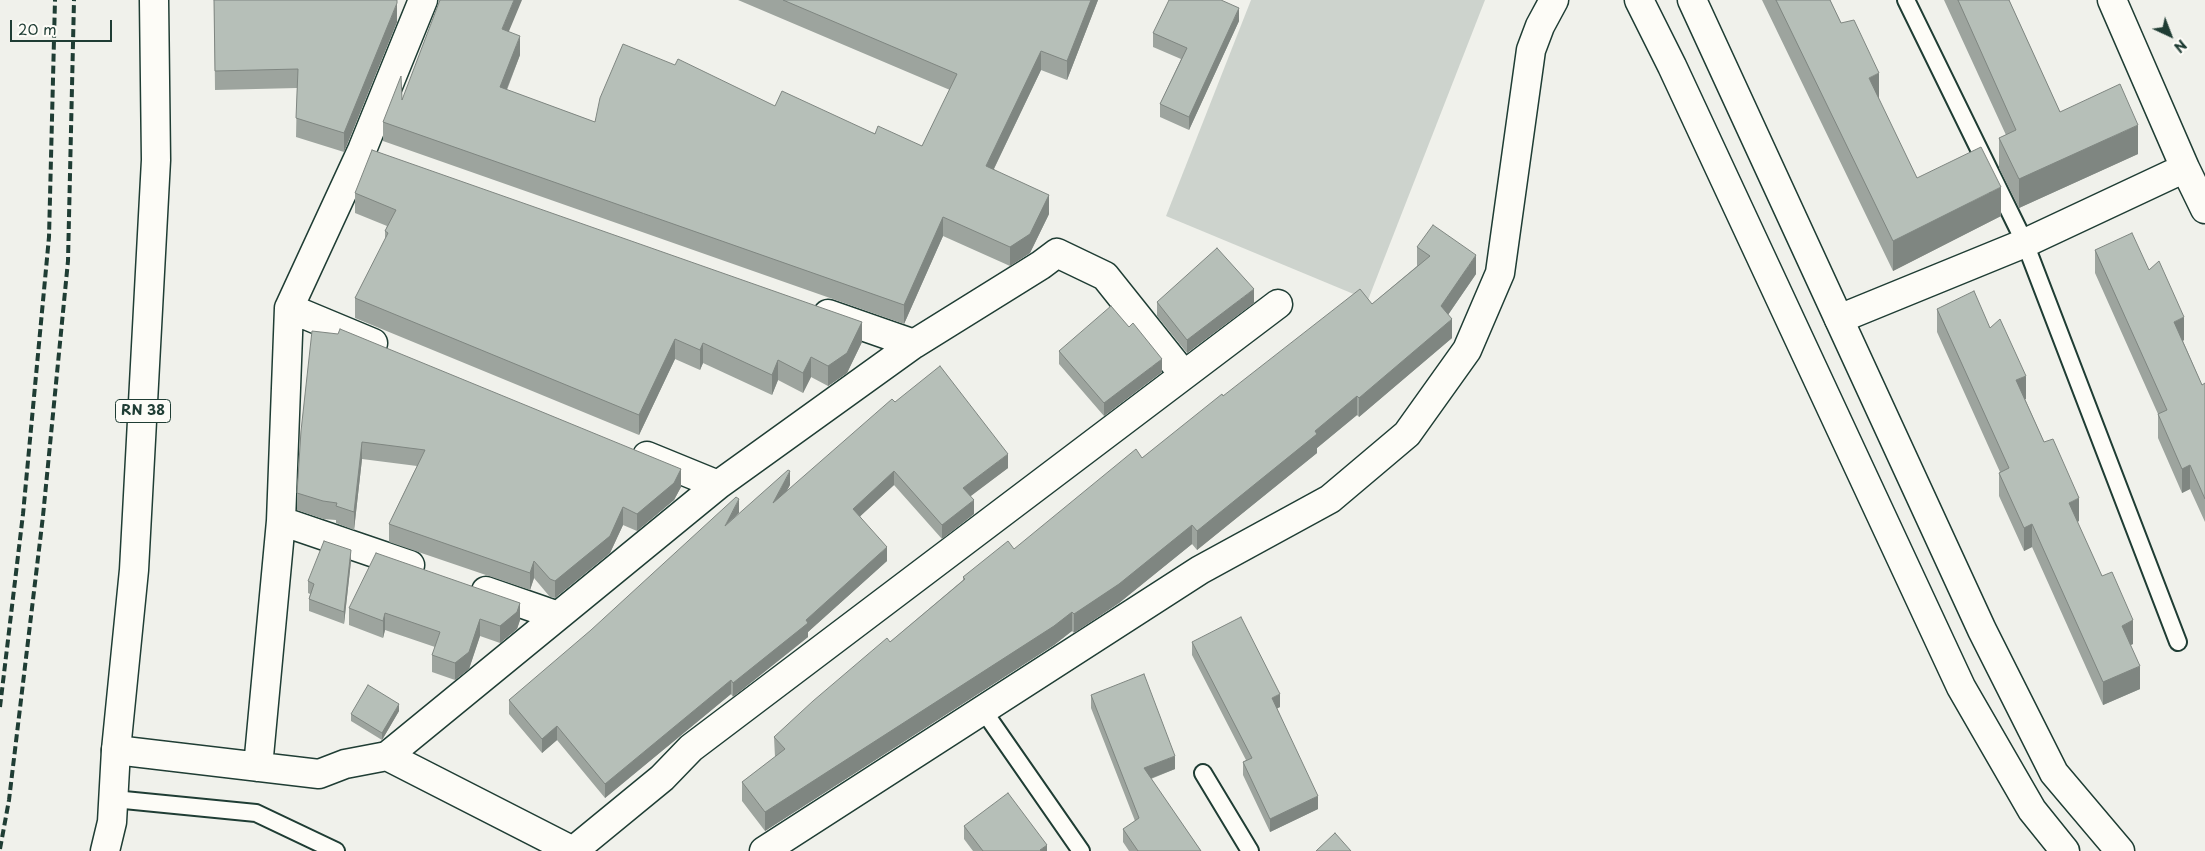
<!DOCTYPE html>
<style>
body{margin:0}
#map{position:relative;width:2205px;height:851px;overflow:hidden;background:#f0f1eb;font-family:"Playpen Sans",sans-serif}
canvas{display:block}
.north{position:absolute;left:2145px;top:10px;width:50px;height:50px;-webkit-text-stroke:4px #fdfcf7;paint-order:stroke;rotate:137deg;font-size:14px;font-weight:700;line-height:20px;text-align:center;color:#1f3d34}
.north::after{content:'';display:block;margin:auto;width:18px;height:22px;background:#1f3d34;clip-path:polygon(50% 0,100% 100%,50% 72%,0 100%)}
.scale{position:absolute;left:10px;top:20px;width:102px;height:22px;box-sizing:border-box;border:2px solid #1f3d34;border-top:0;padding-left:6px;font-size:15px;line-height:18px;white-space:nowrap;color:#1f3d34;-webkit-text-stroke:4px #fdfcf7;paint-order:stroke}
</style>
<div id="map">
<canvas width="2205" height="851"></canvas>
<div class="north">N</div>
<div class="scale">20 m</div>
</div>
<script>
const g = document.querySelector('canvas').getContext('2d');
g.lineJoin = 'round';
function paint(path, color) {
  g.fillStyle = color;
  g.fill(path, 'evenodd');
}
function toPath(rows) {
  const path = new Path2D();
  for (const r of rows) {
    path.moveTo(r[0], r[1]);
    for (let i = 2; i < r.length; i += 2) path.lineTo(r[i], r[i + 1]);
  }
  return path;
}
function trace(path, color, width, dash) {
  g.strokeStyle = color;
  g.lineWidth = width;
  g.lineCap = dash ? 'butt' : 'round';
  g.setLineDash(dash || []);
  g.stroke(path);
}
function label(font, color, halo, rows, align = 'center') {
  g.font = font + ' "Playpen Sans",sans-serif';
  g.lineWidth = 4;
  g.setLineDash([]);
  g.textBaseline = 'middle';
  g.strokeStyle = halo;
  g.fillStyle = color;
  for (const [text, x, y, turn = 0] of rows) {
    g.save();
    g.translate(x, y);
    g.rotate((+turn || 0) * Math.PI / 180);
    g.textAlign = isNaN(turn) ? turn : align;
    if (halo) g.strokeText(text, 0, 0);
    g.fillText(text, 0, 0);
    g.restore();
  }
}
const green = toPath([
 [1251,0,1485,0,1368,300,1166,216]
]);
const service = toPath([
 [1906,0,2025,243,2178,642],
 [983,710,1081,851],
 [1203,773,1250,851],
 [114,799,256,813,336,851]
]);
const minor = toPath([
 [2112,0,2185,168],
 [289,308,373,343],
 [828,314,914,344],
 [1839,319,2025,243,2185,168,2205,209],
 [647,456,718,485],
 [281,521,410,565],
 [486,591,558,616],
 [116,750,319,774,345,764,387,756,718,485,914,344,1041,265,1057,253,1105,276,1184,375],
 [387,756,573,851,662,778,691,748,1278,304],
 [258,767,281,521,289,308,362,150,423,0],
 [764,851,1200,570,1330,499,1407,434,1467,350,1500,273,1531,50,1540,26,1554,0]
]);
const secondary = toPath([
 [1639,0,1672,66,1961,687,2032,810,2065,851],
 [1692,0,1982,630,2054,773,2120,851]
]);
const primary = toPath([
 [105,851,112,822,116,750,134,570,156,160,154,0]
]);
const rail = toPath([
 [0,707,23,514,49,237,55,0],
 [0,849,9,800,43,516,68,261,74,0]
]);
const wall = toPath([
 [214,0,397,22,344,152,296,137,297,88,215,90],
 [738,0,1098,0,1067,80,1041,70,994,169,1049,214,1030,253,1010,266,943,236,904,324,383,141,383,122,402,100,509,32,520,55,507,90,595,122,775,106,922,146,950,90],
 [1762,0,1830,0,1917,178,2001,216,1893,271],
 [1944,0,2009,0,2060,112,2138,154,2019,208,1999,168,1999,138,2006,135],
 [1239,21,1189,130,1160,117,1160,104,1181,59,1153,47,1153,33],
 [355,193,862,342,847,373,828,386,811,377,803,393,778,380,772,395,703,363,700,370,675,359,639,435,355,318,355,298,385,240,385,231,387,226,355,213],
 [1417,247,1476,274,1448,315,1452,338,1359,417,1357,415,1317,448,1317,453,1197,550,1192,544,1119,603,1074,633,1072,631,1054,645,765,831,742,801,742,782,775,757,774,737,890,642,963,580,963,577,1014,549,1142,458,1223,396,1372,304,1417,266],
 [2095,250,2149,270,2184,340,2183,341,2202,385,2205,383,2205,522,2190,489,2182,493,2158,438,2158,414,2095,273],
 [1157,302,1254,303,1187,353,1157,316],
 [1937,309,2026,399,2025,399,2079,521,2077,522,2133,644,2130,645,2140,689,2103,705,2032,547,2024,551,1999,496,1999,473,2000,472,1937,332],
 [1059,351,1162,372,1104,416,1059,364],
 [895,402,1008,468,970,496,974,514,942,539,894,485,860,516,887,561,808,632,808,637,733,697,731,694,605,798,557,740,542,753,509,714,509,700,739,514,790,485,786,492],
 [301,431,681,487,674,500,637,531,623,525,610,553,555,598,550,597,534,578,530,590,389,542,389,524,417,466,362,459,354,530,336,523,336,520,323,519,297,510,297,493],
 [351,561,344,624,309,611,309,599,310,594,308,593,308,581],
 [349,608,520,620,517,629,500,643,480,636,469,669,455,680,432,672,432,655,435,647,385,630,383,638,349,625],
 [1192,642,1280,707,1277,708,1318,809,1270,832,1243,775,1243,762,1246,760,1192,655],
 [1091,695,1175,769,1151,779,1201,851,1129,851,1123,842,1123,829,1135,821,1091,708],
 [399,711,382,740,351,721,351,714],
 [964,826,1047,851,973,851,964,839]
]);
const shadedWall = toPath([
 [514,0,522,0,502,48,502,29],
 [1091,0,1098,0,1067,80,1067,61],
 [397,3,397,22,344,152,344,133],
 [1239,8,1239,21,1189,130,1189,117],
 [520,36,520,55,500,106,500,87],
 [1041,51,1041,70,986,185,986,166],
 [1879,73,1879,103,1869,78],
 [2138,125,2138,154,2019,208,2019,179],
 [2001,187,2001,216,1893,271,1893,241],
 [1049,195,1049,214,1030,253,1010,266,1010,247],
 [943,217,943,236,904,324,904,305],
 [1476,255,1476,274,1441,325,1441,306],
 [1254,289,1254,303,1187,353,1187,340],
 [2184,317,2184,340,2174,345,2174,322],
 [1452,319,1452,338,1359,417,1359,398],
 [862,322,862,342,847,373,828,386,828,366],
 [675,339,675,359,639,435,639,415],
 [703,343,703,363,700,370,700,350],
 [811,357,811,377,803,393,803,373],
 [1162,359,1162,372,1104,416,1104,403],
 [778,360,778,380,772,395,772,375],
 [2026,376,2026,399,2016,403,2016,380],
 [1357,396,1357,415,1317,448,1317,453,1197,550,1197,531,1315,431],
 [362,442,362,459,354,530,354,512],
 [1008,454,1008,468,963,502,963,488],
 [2190,465,2190,489,2182,493,2182,469],
 [681,469,681,487,674,500,637,531,637,514],
 [790,471,790,485,773,517,773,503],
 [894,471,894,485,853,523,853,509],
 [2079,498,2079,521,2069,526,2069,503],
 [739,499,739,513,725,526],
 [974,500,974,514,942,539,942,525],
 [623,507,623,525,610,553,555,598,555,581],
 [2032,524,2032,547,2024,551,2024,528],
 [1192,525,1192,544,1119,603,1074,633,1074,614],
 [887,547,887,561,808,632,808,637,733,697,733,683,806,620],
 [351,550,351,561,344,624,344,612],
 [534,561,534,578,530,590,530,573],
 [520,603,520,620,517,629,500,643,500,626],
 [1072,612,1072,631,1054,645,765,831,765,812],
 [385,613,385,630,383,638,383,621],
 [480,619,480,636,469,669,455,680,455,663],
 [2133,620,2133,644,2122,649,2122,626],
 [2140,666,2140,689,2103,705,2103,682],
 [731,680,731,694,605,798,605,784],
 [1280,694,1280,707,1272,711,1272,698],
 [399,704,399,711,382,740,382,733],
 [557,726,557,740,542,753,542,739],
 [1175,756,1175,769,1144,781,1144,768],
 [1318,796,1318,809,1270,832,1270,819],
 [1047,845,1047,851,1040,851,1040,850]
]);
const building = toPath([
 [214,0,397,0,397,3,344,133,296,118,298,69,215,71,214,0],
 [440,0,514,0,502,29,520,36,500,87,595,122,600,98,623,44,675,65,678,59,775,106,782,91,875,134,878,126,922,146,957,74,783,0,1091,0,1067,61,1041,51,986,166,1049,195,1030,234,1010,247,943,217,904,305,383,122,401,76,402,100,440,0],
 [1169,0,1221,0,1239,8,1189,117,1160,104,1187,48,1153,33,1169,0],
 [1776,0,1830,0,1841,23,1854,20,1879,73,1869,78,1917,178,1981,147,2001,187,1893,241,1776,0],
 [1958,0,2009,0,2060,112,2120,84,2138,125,2019,179,1999,138,2016,130,1958,0],
 [372,150,862,322,847,353,828,366,811,357,803,373,778,360,772,375,703,343,700,350,675,339,639,415,355,298,388,233,385,231,396,210,355,193,372,150],
 [1433,225,1476,255,1441,306,1452,319,1359,398,1357,396,1315,431,1317,434,1197,531,1192,525,1119,584,1074,614,1072,612,1054,626,765,812,742,782,785,749,774,737,813,701,887,638,890,642,965,579,963,577,1008,541,1014,549,1136,449,1142,458,1222,394,1223,396,1360,289,1372,304,1430,256,1417,247,1433,225],
 [2132,233,2149,270,2159,261,2184,317,2174,322,2202,385,2205,383,2205,499,2190,465,2182,469,2158,414,2167,410,2095,250,2132,233],
 [1217,248,1254,289,1187,340,1157,302,1217,248],
 [1974,291,1990,328,2000,319,2026,376,2016,380,2044,442,2053,439,2079,498,2069,503,2102,576,2112,572,2133,620,2122,626,2140,666,2103,682,2032,524,2024,528,1999,473,2009,468,1937,309,1974,291],
 [1111,306,1129,327,1133,323,1162,359,1104,403,1059,351,1111,306],
 [340,329,681,469,674,483,637,514,623,507,610,536,555,581,550,579,534,561,530,573,389,524,425,450,362,442,354,512,336,506,337,503,323,501,297,493,301,431,312,331,338,334,340,329],
 [940,366,1008,454,963,488,974,500,942,525,894,471,853,509,887,547,806,620,808,623,733,683,731,680,605,784,557,726,542,739,509,700,591,630,736,497,739,499,725,526,788,470,790,471,773,503,892,399,895,402,940,366],
 [324,541,351,550,344,612,309,599,314,584,308,581,324,541],
 [376,553,520,603,517,612,500,626,480,619,469,652,455,663,432,655,440,632,385,613,383,621,349,608,376,553],
 [1241,617,1280,694,1272,698,1318,796,1270,819,1243,762,1252,758,1192,642,1241,617],
 [1144,674,1175,756,1144,768,1201,851,1138,851,1123,829,1139,818,1091,695,1144,674],
 [368,685,399,704,382,733,351,714,368,685],
 [1008,793,1047,845,1040,850,1042,851,983,851,964,826,1008,793],
 [1335,833,1351,851,1316,851,1335,833]
]);
const shields = [
 [143,411,55]
];
const shieldNames = [
 ["RN 38",143,411]
];
paint(green, '#cdd3cd');
trace(service, '#1f3d34', 20);
trace(minor, '#1f3d34', 31);
trace(secondary, '#1f3d34', 31);
trace(primary, '#1f3d34', 31);
trace(service, '#fdfcf7', 16);
trace(minor, '#fdfcf7', 28);
trace(secondary, '#fdfcf7', 28);
trace(primary, '#fdfcf7', 28);
trace(rail, '#1f3d34', 4, [8, 4]);
paint(wall, '#9da49e');
paint(shadedWall, '#7f8681');
paint(building, '#b6bfb8');
trace(building, '#7f8681', 1);
for (const [x, y, w] of shields) {
  const box = new Path2D();
  box.roundRect(x - w / 2, y - 11.5, w, 23, 4);
  g.fillStyle = '#fdfcf7';
  g.fill(box);
  trace(box, '#1f3d34', 1);
}
label('bold 14px', '#1f3d34', null, shieldNames);
</script>
